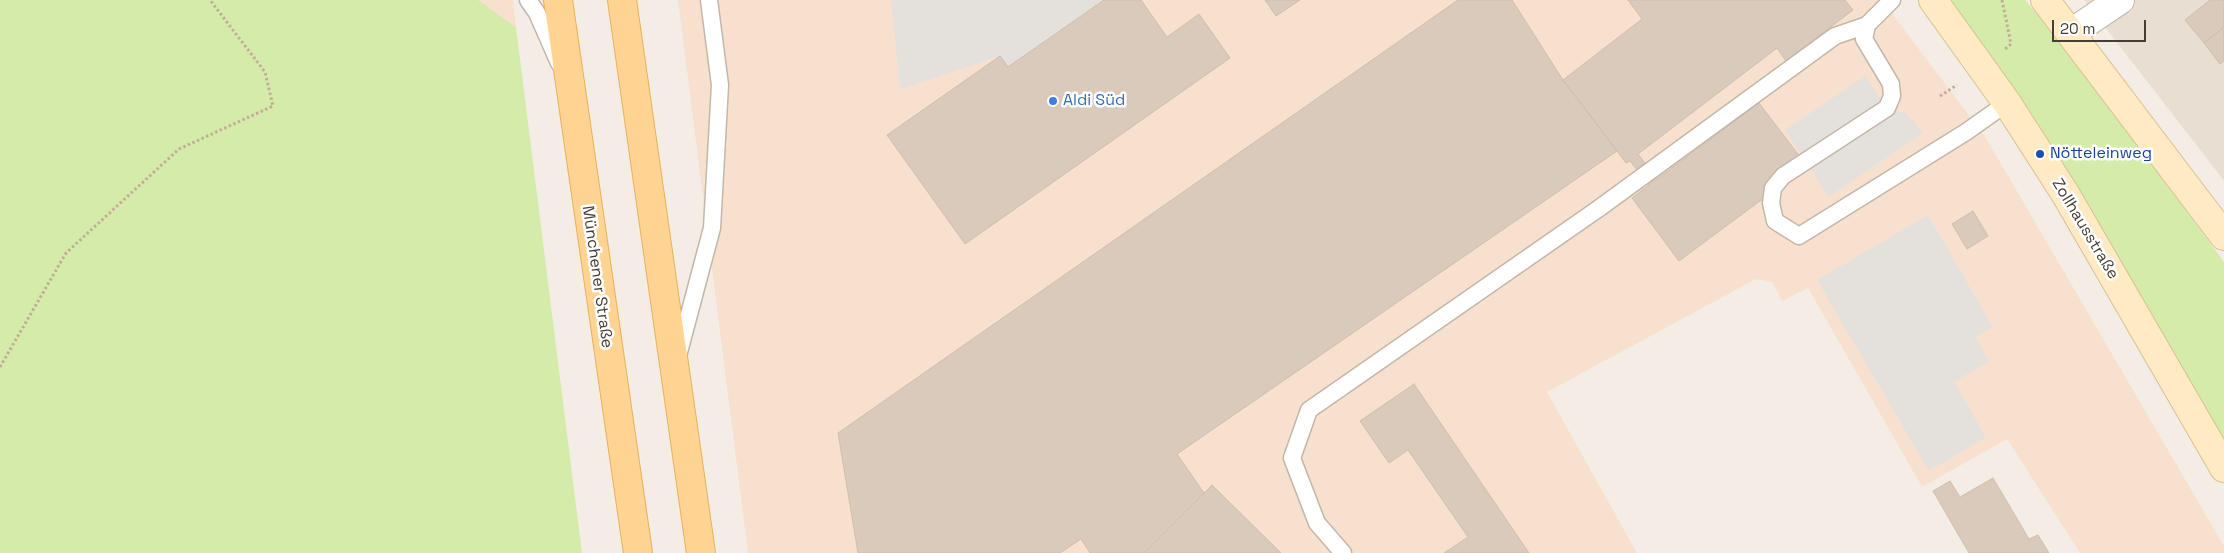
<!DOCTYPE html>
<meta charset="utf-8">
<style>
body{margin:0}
#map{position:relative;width:2224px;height:553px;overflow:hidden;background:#f4ede5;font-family:"Space Grotesk",sans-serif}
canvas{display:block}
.scale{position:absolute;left:2052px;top:20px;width:94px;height:22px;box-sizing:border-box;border:2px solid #463d34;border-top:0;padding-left:6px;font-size:15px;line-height:18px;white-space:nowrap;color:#463d34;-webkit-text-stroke:4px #fff;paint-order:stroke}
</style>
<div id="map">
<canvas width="2224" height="553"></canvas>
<div class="scale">20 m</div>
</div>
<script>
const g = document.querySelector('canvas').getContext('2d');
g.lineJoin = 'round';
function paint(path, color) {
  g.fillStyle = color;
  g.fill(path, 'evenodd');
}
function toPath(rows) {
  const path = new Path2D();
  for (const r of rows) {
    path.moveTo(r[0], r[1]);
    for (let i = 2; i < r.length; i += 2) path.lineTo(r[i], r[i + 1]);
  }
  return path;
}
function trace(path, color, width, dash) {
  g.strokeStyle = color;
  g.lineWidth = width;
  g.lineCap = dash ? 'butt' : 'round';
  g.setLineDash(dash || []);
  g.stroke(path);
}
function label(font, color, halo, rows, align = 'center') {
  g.font = font + ' "Space Grotesk",sans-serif';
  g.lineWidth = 5;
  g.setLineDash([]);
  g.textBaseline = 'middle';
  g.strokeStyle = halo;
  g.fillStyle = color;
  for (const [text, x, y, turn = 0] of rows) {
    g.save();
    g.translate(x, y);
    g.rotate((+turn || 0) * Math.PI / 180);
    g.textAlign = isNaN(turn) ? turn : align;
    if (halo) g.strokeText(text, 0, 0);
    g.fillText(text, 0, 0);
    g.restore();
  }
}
const residential = toPath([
 [2084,0,2224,0,2224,181,2222,178]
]);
const commercial = toPath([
 [478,0,513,0,516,27],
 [678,0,1882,0,1986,138,2224,546,2224,553,2080,553,2007,439,1922,487,1808,288,1782,301,1772,282,1756,279,1547,392,1637,553,748,553]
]);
const green = toPath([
 [0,0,478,0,516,27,582,553,0,553],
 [1937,0,2025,0,2065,47,2224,262,2224,461]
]);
const parking = toPath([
 [891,0,1104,0,1008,67,1000,56,900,89],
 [1865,76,1887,108,1906,113,1923,133,1829,197,1785,130],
 [1928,215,1993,327,1975,337,1989,361,1954,382,1986,437,1929,471,1817,280]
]);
const building = toPath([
 [1104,0,1141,0,1167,37,1199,14,1230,58,965,244,887,135,1000,56,1008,67,1104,0],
 [1265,0,1300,0,1276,16,1265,0],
 [1458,0,1512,0,1563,80,1617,151,1177,454,1204,493,1144,553,1090,553,1081,539,1060,553,858,553,838,433,1458,0],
 [1628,0,1845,0,1853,10,1786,61,1777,48,1638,154,1657,179,1759,103,1807,166,1679,261,1632,198,1649,185,1630,161,1626,163,1563,80,1642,19,1628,0],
 [2210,0,2224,0,2224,27,2204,43,2185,20,2210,0],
 [2224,27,2224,61,2220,64,2204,43,2224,27],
 [1973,211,1988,236,1967,249,1952,224,1973,211],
 [1414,384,1529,553,1444,553,1468,537,1408,450,1389,463,1360,421,1414,384],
 [1993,478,2029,539,2038,535,2049,553,1969,553,1933,491,1950,481,1960,497,1993,478],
 [1212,485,1281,553,1144,553,1212,485]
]);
const path = toPath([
 [2002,0,2011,44,2004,50],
 [1940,96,1957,85],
 [0,367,66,253,179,149,273,106,265,72,210,0]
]);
const lane = toPath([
 [528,0,537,13,559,63],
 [1892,0,1867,25,1864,39,1891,84,1892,96,1887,108,1783,176,1773,188,1771,203,1775,221,1799,236,1966,132,2007,103],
 [678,356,712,228,720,85,709,0],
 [1343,553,1317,523,1292,458,1309,410,1598,209,1835,36,1867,25]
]);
const street = toPath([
 [2071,33,2120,0]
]);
const secondary = toPath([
 [1933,0,2007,103,2066,195,2224,468],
 [2045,0,2224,236]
]);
const primary = toPath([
 [558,0,638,553],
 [622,0,701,553]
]);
const markers = [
 [1053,101,5,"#3f7fe0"],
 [2040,154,5,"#1a4fb4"]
];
const shopNames = [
 ["Aldi Süd",1063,101]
];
const transitNames = [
 ["Nötteleinweg",2050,154]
];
const streetNames = [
 ["Zollhausstraße",2085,229,59],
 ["Münchener Straße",597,277,82]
];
paint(residential, '#e8dfd2');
paint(commercial, '#f7e1ce');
paint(green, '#d5ebaa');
paint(parking, '#e4e1dd');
paint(building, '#d9cabc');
trace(building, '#d1beac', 1);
trace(lane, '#c3b7aa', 19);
trace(street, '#c3b7aa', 30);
trace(secondary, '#dabf93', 30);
trace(primary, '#ebaf5b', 30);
trace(path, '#c2ae97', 3, [2.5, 2.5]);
trace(lane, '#fff', 16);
trace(street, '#fff', 28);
trace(secondary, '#ffeac3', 28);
trace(primary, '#ffd492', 28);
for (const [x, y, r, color] of markers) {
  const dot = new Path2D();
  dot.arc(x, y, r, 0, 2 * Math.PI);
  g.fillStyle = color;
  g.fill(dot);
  trace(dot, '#fff', 2);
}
label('16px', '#366cbe', '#fff', shopNames, 'left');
label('16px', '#164399', '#fff', transitNames, 'left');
label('16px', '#463d34', '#fff', streetNames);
</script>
